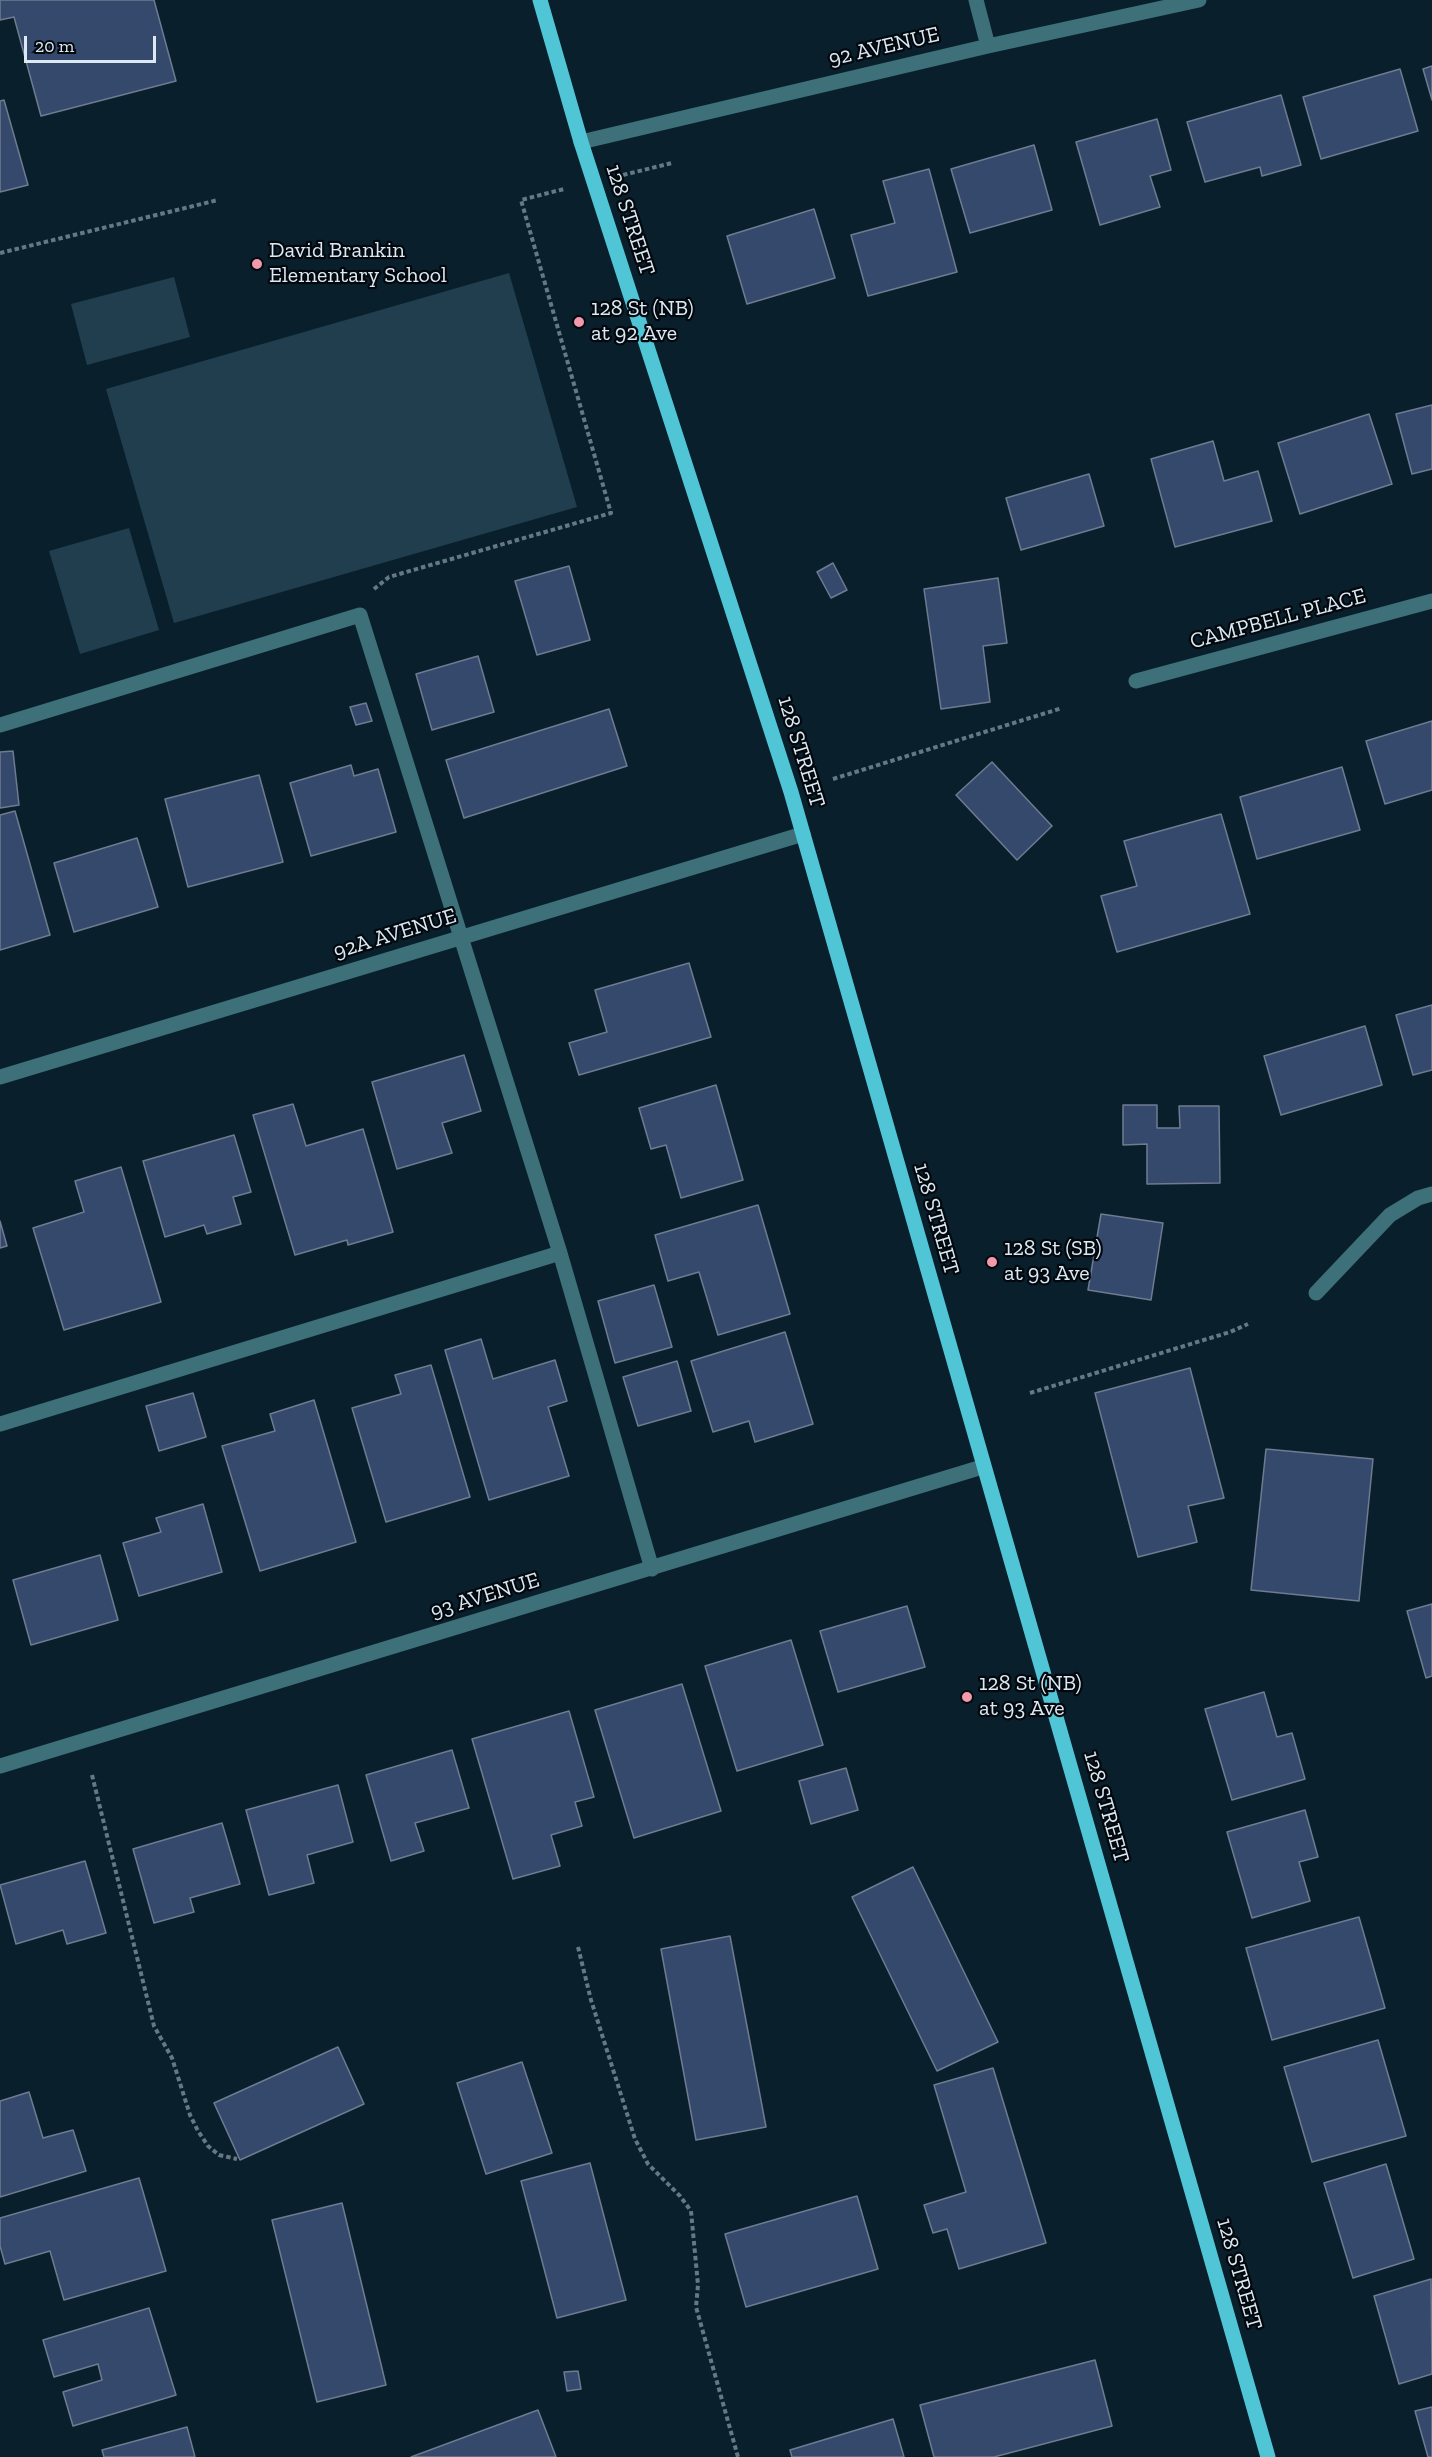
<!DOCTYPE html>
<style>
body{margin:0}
#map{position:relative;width:1432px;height:2457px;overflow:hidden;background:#09202c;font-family:"Zilla Slab",serif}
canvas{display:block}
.scale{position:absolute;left:24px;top:36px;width:132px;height:27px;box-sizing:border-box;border:3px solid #dce9f2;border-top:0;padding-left:8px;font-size:18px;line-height:21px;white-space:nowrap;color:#dce9f2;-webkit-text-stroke:4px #02080e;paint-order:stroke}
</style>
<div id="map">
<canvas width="1432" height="2457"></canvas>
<div class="scale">20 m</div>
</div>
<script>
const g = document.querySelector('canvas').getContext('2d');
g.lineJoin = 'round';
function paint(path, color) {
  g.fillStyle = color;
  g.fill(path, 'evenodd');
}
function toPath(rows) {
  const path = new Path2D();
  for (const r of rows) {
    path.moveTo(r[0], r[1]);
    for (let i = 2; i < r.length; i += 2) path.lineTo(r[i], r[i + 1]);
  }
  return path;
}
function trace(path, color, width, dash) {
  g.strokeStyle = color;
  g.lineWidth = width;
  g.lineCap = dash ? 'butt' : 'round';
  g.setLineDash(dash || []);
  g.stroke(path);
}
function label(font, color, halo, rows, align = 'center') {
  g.font = font + ' "Zilla Slab",serif';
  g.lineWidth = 4.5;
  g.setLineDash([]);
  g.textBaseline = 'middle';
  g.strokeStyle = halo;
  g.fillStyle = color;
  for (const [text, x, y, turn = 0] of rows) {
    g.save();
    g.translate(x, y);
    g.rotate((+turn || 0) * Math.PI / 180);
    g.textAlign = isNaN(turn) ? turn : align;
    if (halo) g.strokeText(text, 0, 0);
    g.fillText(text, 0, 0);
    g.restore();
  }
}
const green = toPath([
 [509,273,577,507,174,623,106,389],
 [174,277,190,337,87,365,71,304],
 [129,528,159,630,80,654,49,551]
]);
const building = toPath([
 [0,0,154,0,176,81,41,116,14,17,0,20,0,0],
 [1432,66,1432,100,1423,69,1432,66],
 [1400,69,1418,131,1321,159,1303,97,1400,69],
 [1281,95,1301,165,1262,176,1260,167,1205,182,1187,122,1281,95],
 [4,100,28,185,0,192,0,101,4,100],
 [1157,119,1171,170,1150,176,1160,207,1100,225,1076,142,1157,119],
 [1034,145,1052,210,970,233,951,169,1034,145],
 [929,169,957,272,868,296,851,235,895,223,883,181,929,169],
 [814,209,835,278,747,304,727,236,814,209],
 [1432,405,1432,469,1412,474,1396,414,1432,405],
 [1369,414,1392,484,1300,514,1278,443,1369,414],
 [1213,441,1224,481,1258,471,1272,521,1175,547,1151,459,1213,441],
 [1089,474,1104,526,1021,550,1006,498,1089,474],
 [833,563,847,590,831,598,817,572,833,563],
 [569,566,590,640,537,655,515,581,569,566],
 [998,578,1007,643,983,646,990,702,941,709,924,589,998,578],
 [478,656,494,712,432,730,416,674,478,656],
 [366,703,372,721,356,725,350,707,366,703],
 [609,709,627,766,464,818,446,760,609,709],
 [1432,721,1432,790,1385,804,1366,741,1432,721],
 [13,751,19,805,0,808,0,752,13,751],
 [992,762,1052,826,1017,860,956,795,992,762],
 [351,765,354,776,378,769,396,832,311,856,290,783,351,765],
 [1342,767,1360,830,1257,859,1240,797,1342,767],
 [259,775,283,862,188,887,165,799,259,775],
 [15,811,50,935,0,950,0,815,15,811],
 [1221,814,1250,914,1117,952,1101,896,1137,886,1124,841,1221,814],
 [137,838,158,907,74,932,54,863,137,838],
 [689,963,711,1037,579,1075,569,1043,607,1032,595,990,689,963],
 [1432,1005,1432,1070,1413,1075,1396,1015,1432,1005],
 [1365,1026,1382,1085,1281,1115,1264,1056,1365,1026],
 [464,1055,481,1111,442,1123,452,1153,397,1169,372,1082,464,1055],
 [716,1085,743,1180,681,1198,666,1145,651,1149,639,1108,716,1085],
 [293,1104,306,1146,363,1129,393,1232,348,1245,347,1240,295,1255,253,1115,293,1104],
 [1123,1105,1157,1105,1157,1128,1180,1128,1179,1106,1219,1106,1220,1183,1147,1184,1147,1144,1123,1145,1123,1105],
 [234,1135,251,1192,233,1197,241,1224,207,1234,204,1225,165,1237,143,1161,234,1135],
 [121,1167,161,1302,64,1330,33,1228,84,1212,75,1181,121,1167],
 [758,1205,790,1314,718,1335,699,1272,668,1281,655,1235,758,1205],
 [1101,1214,1163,1223,1151,1300,1088,1290,1101,1214],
 [0,1221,7,1246,0,1248,0,1221],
 [654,1285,672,1347,615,1363,598,1301,654,1285],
 [785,1332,813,1424,755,1442,749,1421,713,1432,691,1361,785,1332],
 [481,1339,493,1379,555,1360,567,1401,548,1407,569,1476,489,1500,445,1350,481,1339],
 [677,1361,691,1411,638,1426,623,1377,677,1361],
 [431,1365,470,1497,386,1522,352,1408,401,1394,395,1375,431,1365],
 [1190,1368,1224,1498,1188,1506,1197,1542,1138,1557,1095,1393,1190,1368],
 [193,1393,206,1437,159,1451,146,1406,193,1393],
 [314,1400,356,1542,260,1571,222,1446,275,1431,270,1414,314,1400],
 [1266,1449,1373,1459,1359,1601,1251,1590,1266,1449],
 [203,1504,222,1572,139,1596,123,1543,161,1532,156,1518,203,1504],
 [100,1555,118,1620,31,1645,13,1580,100,1555],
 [1432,1604,1432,1676,1426,1678,1407,1611,1432,1604],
 [907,1606,925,1667,838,1692,820,1631,907,1606],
 [791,1640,823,1745,737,1771,705,1666,791,1640],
 [682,1684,721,1811,634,1838,595,1710,682,1684],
 [1264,1692,1277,1737,1292,1733,1305,1779,1232,1800,1205,1709,1264,1692],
 [569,1711,594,1797,575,1802,582,1826,551,1835,560,1866,513,1879,472,1739,569,1711],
 [452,1750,469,1808,415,1823,424,1851,391,1861,366,1775,452,1750],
 [846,1768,858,1810,811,1824,799,1781,846,1768],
 [338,1785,353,1842,307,1855,314,1883,269,1895,246,1810,338,1785],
 [1305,1810,1318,1857,1299,1862,1310,1901,1252,1918,1227,1832,1305,1810],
 [222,1823,240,1884,190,1898,194,1912,154,1923,133,1849,222,1823],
 [85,1861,106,1933,67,1944,63,1930,16,1944,0,1885,85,1861],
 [913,1867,998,2042,937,2071,852,1897,913,1867],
 [1359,1917,1385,2008,1272,2040,1246,1948,1359,1917],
 [730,1936,766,2127,696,2140,661,1949,730,1936],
 [1378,2040,1406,2136,1312,2162,1284,2067,1378,2040],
 [338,2047,364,2104,240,2160,214,2103,338,2047],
 [522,2062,552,2153,486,2174,457,2083,522,2062],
 [993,2068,1046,2243,959,2269,947,2229,933,2233,924,2205,966,2192,934,2085,993,2068],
 [29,2092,43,2138,73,2130,86,2171,0,2197,0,2101,29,2092],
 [590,2163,626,2300,557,2318,521,2181,590,2163],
 [1386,2164,1414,2259,1353,2278,1324,2183,1386,2164],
 [139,2178,166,2271,64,2300,50,2251,5,2264,0,2246,0,2218,139,2178],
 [857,2196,878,2269,746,2307,725,2234,857,2196],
 [342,2203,386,2385,317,2402,272,2220,342,2203],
 [1431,2279,1432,2374,1399,2384,1374,2296,1431,2279],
 [149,2308,176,2395,73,2426,63,2392,102,2380,98,2364,54,2377,43,2340,149,2308],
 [1095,2360,1112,2426,994,2457,934,2457,920,2405,1095,2360],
 [578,2371,581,2389,567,2391,564,2372,578,2371],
 [1432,2407,1432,2457,1428,2457,1415,2411,1432,2407],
 [538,2410,556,2457,411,2457,538,2410],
 [893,2419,904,2457,792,2457,790,2450,893,2419],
 [187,2427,195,2457,104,2457,102,2450,187,2427]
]);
const path = toPath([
 [623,175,672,163],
 [0,253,218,200],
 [374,589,389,577,611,513,521,200,564,189],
 [833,779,1062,708],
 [1030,1393,1230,1332,1248,1324],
 [92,1775,154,2026,172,2058,190,2115,198,2131,208,2146,219,2155,237,2159],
 [578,1947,591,2000,635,2139,648,2164,680,2196,691,2211,698,2285,696,2307,738,2457]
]);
const minor = toPath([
 [976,0,988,46],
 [581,142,988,46,1199,0],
 [1136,681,1432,601],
 [0,725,360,615,560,1253,0,1424],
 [0,1077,803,834],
 [560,1253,652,1569],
 [1316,1293,1390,1215,1418,1198,1432,1194],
 [0,1766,982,1467]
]);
const major = toPath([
 [540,0,581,142,791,792,1268,2457]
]);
const markers = [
 [257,264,6,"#f29aac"],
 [579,322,6,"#f29aac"],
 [992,1262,6,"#f29aac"],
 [967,1697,6,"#f29aac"]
];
const streetNames = [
 ["92 AVENUE",884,47,-13],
 ["128 STREET",630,220,72],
 ["CAMPBELL PLACE",1278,619,-15],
 ["128 STREET",801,752,73],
 ["92A AVENUE",395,934,-17],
 ["128 STREET",936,1219,74],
 ["93 AVENUE",485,1596,-17],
 ["128 STREET",1106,1807,74],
 ["128 STREET",1239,2274,74]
];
const poiNames = [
 ["David Brankin",269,251],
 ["Elementary School",269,276],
 ["128 St (NB)",591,309],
 ["at 92 Ave",591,334],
 ["128 St (SB)",1004,1249],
 ["at 93 Ave",1004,1274],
 ["128 St (NB)",979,1684],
 ["at 93 Ave",979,1709]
];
paint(green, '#213e4e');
paint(building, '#34496c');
trace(building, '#6f7b91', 1.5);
trace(path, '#667883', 4, [4.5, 3]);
trace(minor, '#3d7078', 15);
trace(major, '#4fc5d6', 15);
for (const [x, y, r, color] of markers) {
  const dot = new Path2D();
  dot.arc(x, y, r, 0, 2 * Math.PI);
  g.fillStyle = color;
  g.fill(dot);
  trace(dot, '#02080e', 2);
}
label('22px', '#dce9f2', '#02080e', streetNames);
label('22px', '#dce9f2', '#02080e', poiNames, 'left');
</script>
